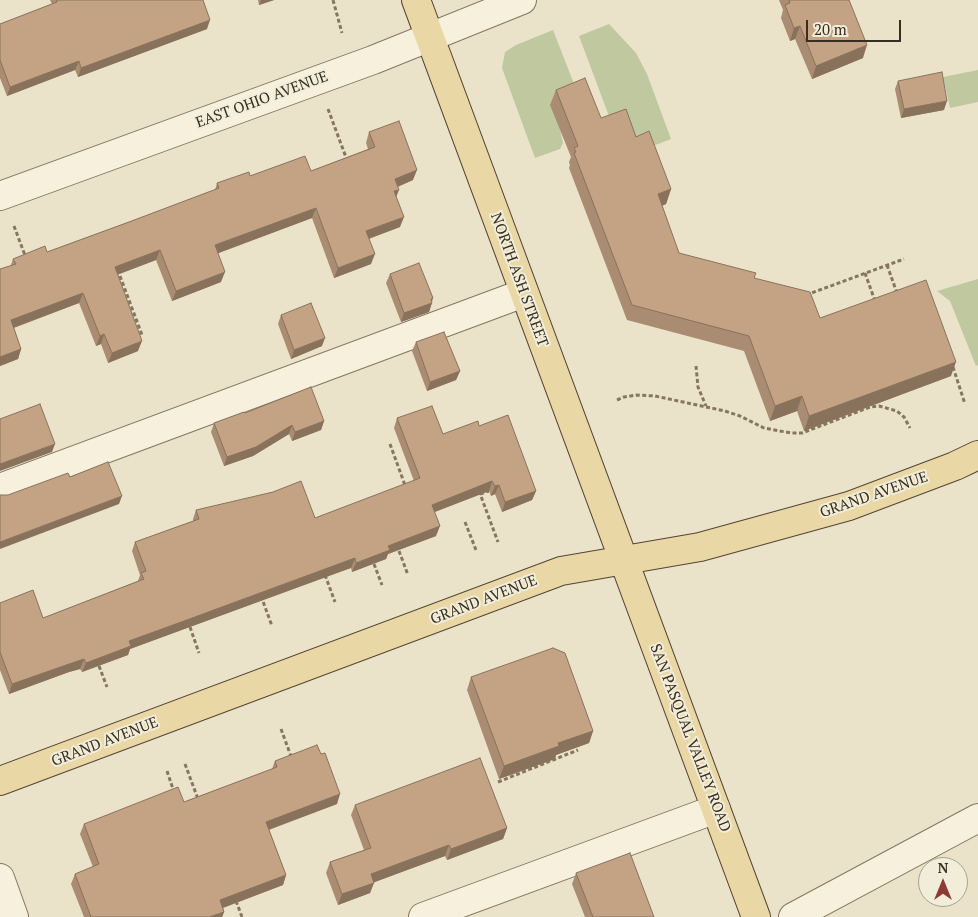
<!DOCTYPE html>
<style>
body{margin:0}
#map{position:relative;width:978px;height:917px;overflow:hidden;background:#eae3ca;font-family:"PT Serif",serif}
canvas{display:block}
.north{position:absolute;left:918px;top:857px;width:50px;height:50px;box-sizing:border-box;background:#f2edd9;border:1px solid #a7a190;border-radius:50%;rotate:0deg;font-size:14px;font-weight:700;line-height:20px;text-align:center;color:#372e22}
.north::after{content:'';display:block;margin:auto;width:18px;height:22px;background:#8e3b36;clip-path:polygon(50% 0,100% 100%,50% 72%,0 100%)}
.scale{position:absolute;left:806px;top:20px;width:95px;height:22px;box-sizing:border-box;border:2px solid #372e22;border-top:0;padding-left:6px;font-size:15px;line-height:18px;white-space:nowrap;color:#372e22;-webkit-text-stroke:4px #f2edd9;paint-order:stroke}
</style>
<div id="map">
<canvas width="978" height="917"></canvas>
<div class="north">N</div>
<div class="scale">20 m</div>
</div>
<script>
const g = document.querySelector('canvas').getContext('2d');
g.lineJoin = 'round';
function paint(path, color) {
  g.fillStyle = color;
  g.fill(path, 'evenodd');
}
function toPath(rows) {
  const path = new Path2D();
  for (const r of rows) {
    path.moveTo(r[0], r[1]);
    for (let i = 2; i < r.length; i += 2) path.lineTo(r[i], r[i + 1]);
  }
  return path;
}
function trace(path, color, width, dash) {
  g.strokeStyle = color;
  g.lineWidth = width;
  g.lineCap = dash ? 'butt' : 'round';
  g.setLineDash(dash || []);
  g.stroke(path);
}
function label(font, color, halo, rows, align = 'center') {
  g.font = font + ' "PT Serif",serif';
  g.lineWidth = 4;
  g.setLineDash([]);
  g.textBaseline = 'middle';
  g.strokeStyle = halo;
  g.fillStyle = color;
  for (const [text, x, y, turn = 0] of rows) {
    g.save();
    g.translate(x, y);
    g.rotate((+turn || 0) * Math.PI / 180);
    g.textAlign = isNaN(turn) ? turn : align;
    if (halo) g.strokeText(text, 0, 0);
    g.fillText(text, 0, 0);
    g.restore();
  }
}
const green = toPath([
 [609,24,636,53,647,74,671,139,645,149,613,127,579,36],
 [553,30,578,94,560,129,563,143,560,149,535,158,502,68,505,52,516,45],
 [978,70,978,102,950,108,943,77],
 [978,279,978,365,976,366,950,301,937,291]
]);
const path = toPath([
 [333,0,342,33],
 [328,109,347,160],
 [14,226,26,258],
 [887,265,897,293],
 [865,273,875,301],
 [120,276,142,335],
 [806,295,904,259],
 [696,366,698,387,706,406],
 [953,367,965,404],
 [617,400,624,397,637,395,655,396,725,411,740,416,764,428,791,433,802,433,870,407,879,406,897,411,904,417,910,428],
 [390,444,406,488],
 [479,491,498,542],
 [480,494,489,491],
 [465,522,476,550],
 [399,551,408,575],
 [374,564,382,585],
 [325,575,335,602],
 [261,596,272,626],
 [190,627,199,653],
 [99,666,107,687],
 [281,729,292,759],
 [185,764,198,799],
 [167,771,174,792],
 [498,782,578,750],
 [236,901,242,917]
]);
const minor = toPath([
 [0,196,373,60,522,0],
 [0,488,524,293],
 [0,878,14,917],
 [423,917,716,809],
 [793,917,978,818]
]);
const major = toPath([
 [416,0,756,917],
 [0,781,561,571,700,547,849,506,955,466,978,455]
]);
const wall = toPath([
 [50,0,203,0,207,29,78,77,75,70,7,96,0,78,0,24,52,4],
 [258,0,274,0,259,5],
 [779,0,849,0,863,58,812,79,795,39,790,41,781,18,783,10],
 [898,81,944,110,901,118,895,89],
 [556,90,601,118,636,137,671,189,666,204,662,206,679,253,754,278,820,318,951,376,804,431,797,411,770,421,744,351,627,320,569,168,570,165,569,162,571,157,550,105],
 [369,132,413,180,398,187,396,197,400,227,369,239,371,264,334,278,312,218,217,253,221,282,172,301,156,260,117,275,138,351,108,363,101,344,96,346,79,303,14,328,21,349,18,359,0,366,11,265,13,259,47,252,129,222,215,190,217,183,250,176,311,171,368,149,366,143],
 [390,274,433,298,429,312,401,322,386,283],
 [281,315,322,346,291,359,278,324],
 [416,342,460,371,456,380,427,391,412,351],
 [245,413,324,421,321,430,292,441,289,434,253,456,224,466,211,432,214,423],
 [397,418,443,434,479,426,536,491,532,500,502,512,495,494,491,496,489,491,435,512,436,536,388,554,386,559,352,572,351,568,340,571,130,649,128,655,82,672,80,669,69,672,9,694,0,670,0,603,43,618,138,581,140,575,132,551,135,542,193,521,193,519,196,510,315,518,414,481,394,428],
 [471,677,593,731,589,743,556,755,555,759,499,779,467,690],
 [275,761,337,804,269,830,286,875,283,885,223,908,224,912,222,917,84,917,71,884,75,874,93,867,80,834,84,824,184,802,272,769],
 [355,805,507,828,503,839,447,860,445,856,374,882,370,893,338,905,326,873,330,862,364,850,351,815],
 [576,873,654,917,585,917,572,884]
]);
const shadedWall = toPath([
 [261,0,274,0,259,5],
 [210,20,207,29,78,77,81,68],
 [800,26,795,39,790,41,794,28],
 [867,45,863,58,812,79,816,66],
 [79,61,75,70,7,96,10,87],
 [947,101,944,110,901,118,904,109],
 [417,170,413,180,391,189,395,179],
 [671,189,666,204,652,209,658,194],
 [399,190,395,200,394,191],
 [316,208,312,218,211,256,215,245],
 [404,217,400,227,362,241,366,231],
 [160,250,156,260,111,277,115,267],
 [375,254,371,264,334,278,338,268],
 [225,272,221,282,172,301,176,291],
 [83,293,79,303,7,330,11,320],
 [433,298,431,303,432,303,429,312,401,322,404,313],
 [104,334,101,344,96,346,100,336],
 [325,338,322,346,291,359,294,350],
 [142,341,138,351,108,363,112,353],
 [21,349,18,359,0,366,0,357],
 [956,362,951,376,804,431,809,416],
 [460,371,456,380,427,391,430,382],
 [802,396,797,411,770,421,775,406],
 [324,421,321,430,292,441,295,432],
 [292,425,289,434,253,456,224,466,227,457],
 [55,444,52,452,0,471,0,464],
 [492,481,489,491,429,514,432,505],
 [499,485,495,494,491,496,495,486],
 [536,491,532,500,502,512,505,502],
 [122,496,119,504,0,549,0,542],
 [440,526,436,536,388,554,386,559,352,572,356,563,388,546],
 [355,558,351,568,130,649,128,655,82,672,86,663,129,641],
 [84,659,80,669,69,672,9,694,12,684,72,663],
 [593,731,589,743,556,755,555,759,499,779,504,766,558,743],
 [340,794,337,804,262,832,266,822],
 [507,828,503,839,447,860,451,849],
 [449,845,445,856,367,885,371,874],
 [286,875,283,885,217,910,220,900],
 [374,883,370,893,338,905,342,894],
 [224,912,222,917,209,917]
]);
const building = toPath([
 [57,0,203,0,210,20,81,68,79,61,10,87,0,60,0,24,57,2,57,0],
 [789,0,849,0,867,45,816,66,800,26,794,28,785,5,790,3,789,0],
 [942,72,947,101,904,109,898,81,942,72],
 [585,78,601,118,626,109,636,137,649,131,671,189,658,194,679,253,756,273,754,278,810,292,820,318,926,280,956,362,809,416,802,396,775,406,749,336,632,305,574,153,576,152,574,148,578,146,556,90,585,78],
 [399,121,417,170,395,179,399,190,394,191,404,217,366,231,375,254,338,268,316,208,215,245,225,272,176,291,160,250,115,267,142,341,112,353,104,334,100,336,83,293,11,320,21,349,0,357,0,269,16,264,13,259,45,246,47,252,129,222,219,188,217,183,249,172,250,176,305,156,311,171,375,147,369,132,399,121],
 [419,263,433,298,431,299,432,303,404,313,390,274,419,263],
 [311,303,325,338,294,350,281,315,311,303],
 [444,332,460,371,430,382,416,342,444,332],
 [311,387,324,421,295,432,292,425,256,447,227,457,214,423,244,412,245,413,311,387],
 [40,404,55,444,0,464,0,419,40,404],
 [432,406,443,434,478,421,479,426,508,415,536,491,505,502,499,485,495,486,492,481,432,505,440,526,388,546,390,550,356,563,355,558,344,562,184,621,129,641,131,646,86,663,84,659,72,663,12,684,0,652,0,603,33,590,43,618,144,579,141,573,146,571,135,542,199,519,196,510,273,492,301,481,315,518,420,478,397,418,432,406],
 [108,462,122,496,0,542,0,495,8,495,68,473,70,477,108,462],
 [553,648,565,653,593,731,558,743,559,746,504,766,471,677,553,648],
 [317,745,321,754,325,753,340,794,266,822,286,875,220,900,224,912,209,917,91,917,75,874,99,864,84,824,178,787,184,802,277,767,275,761,317,745],
 [480,758,507,828,451,849,449,845,371,874,374,883,342,894,330,862,371,848,355,805,480,758],
 [630,853,654,917,593,917,576,873,630,853]
]);
const streetNames = [
 ["EAST OHIO AVENUE",262,100,-20],
 ["NORTH ASH STREET",519,280,70],
 ["GRAND AVENUE",874,495,-19],
 ["GRAND AVENUE",484,600,-21],
 ["SAN PASQUAL VALLEY ROAD",690,738,69],
 ["GRAND AVENUE",105,742,-21]
];
paint(green, '#c0c89f');
trace(minor, '#857660', 30);
trace(major, '#544433', 30);
trace(path, '#857660', 3, [4, 2.5]);
trace(minor, '#f6f0dc', 28);
trace(major, '#e9d8a6', 28);
paint(wall, '#a98c72');
paint(shadedWall, '#89725c');
paint(building, '#c4a384');
trace(building, '#89725c', 1);
label('15px', '#372e22', '#f2edd9', streetNames);
</script>
